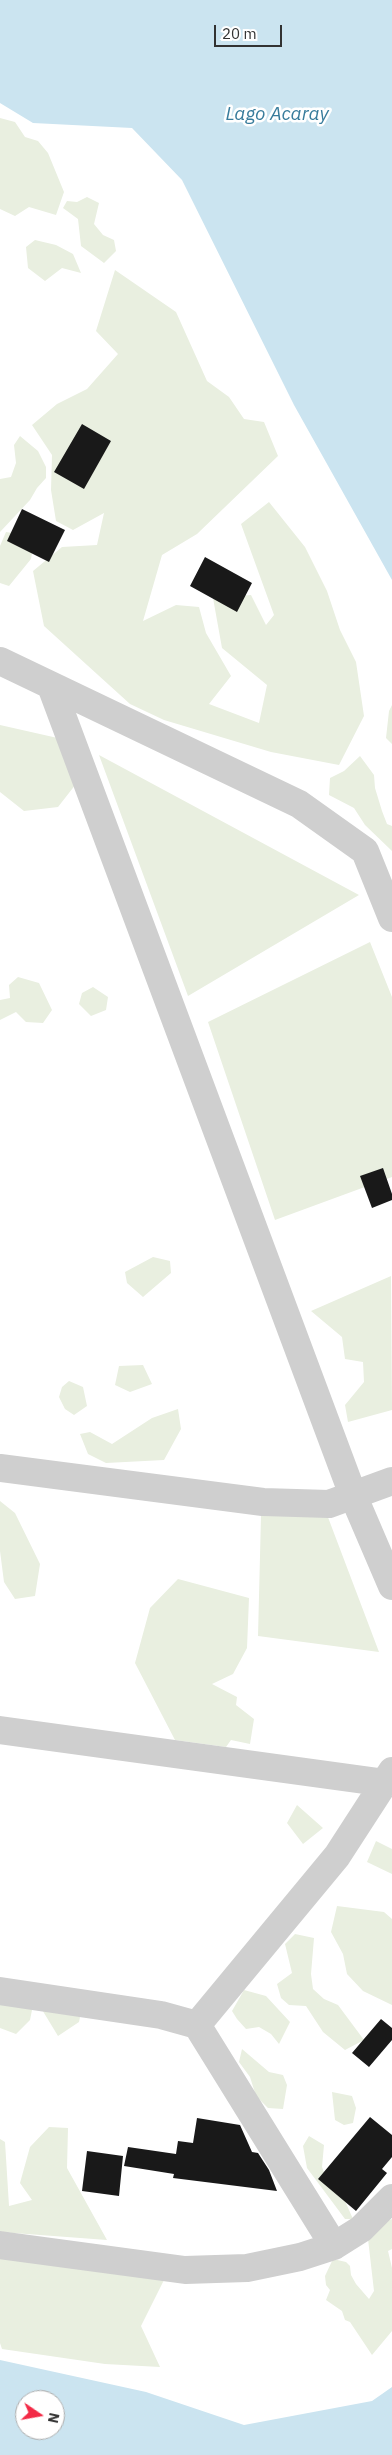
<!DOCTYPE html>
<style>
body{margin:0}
#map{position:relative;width:392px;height:2455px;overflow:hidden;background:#fff;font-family:"IBM Plex Sans",sans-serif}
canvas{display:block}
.north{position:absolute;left:15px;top:2390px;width:50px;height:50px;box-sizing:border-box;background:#fff;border:1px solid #adadad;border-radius:50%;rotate:102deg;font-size:14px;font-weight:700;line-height:20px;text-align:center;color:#323232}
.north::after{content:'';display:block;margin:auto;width:18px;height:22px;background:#f32a46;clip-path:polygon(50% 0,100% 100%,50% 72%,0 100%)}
.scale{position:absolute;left:214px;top:25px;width:68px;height:22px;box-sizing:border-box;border:2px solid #323232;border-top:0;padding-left:6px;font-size:15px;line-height:18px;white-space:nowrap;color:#323232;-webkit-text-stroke:4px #fff;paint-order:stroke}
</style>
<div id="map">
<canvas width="392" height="2455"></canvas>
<div class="north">N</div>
<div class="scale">20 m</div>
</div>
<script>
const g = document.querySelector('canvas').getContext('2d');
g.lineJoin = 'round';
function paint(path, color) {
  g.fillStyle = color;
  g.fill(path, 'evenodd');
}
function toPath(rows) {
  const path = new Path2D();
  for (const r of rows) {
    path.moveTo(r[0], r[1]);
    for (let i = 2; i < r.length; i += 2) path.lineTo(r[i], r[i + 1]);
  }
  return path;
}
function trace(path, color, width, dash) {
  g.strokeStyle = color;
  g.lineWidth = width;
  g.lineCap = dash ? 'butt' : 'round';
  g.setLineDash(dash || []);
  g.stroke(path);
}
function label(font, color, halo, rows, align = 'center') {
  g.font = font + ' "IBM Plex Sans",sans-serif';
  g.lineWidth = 5;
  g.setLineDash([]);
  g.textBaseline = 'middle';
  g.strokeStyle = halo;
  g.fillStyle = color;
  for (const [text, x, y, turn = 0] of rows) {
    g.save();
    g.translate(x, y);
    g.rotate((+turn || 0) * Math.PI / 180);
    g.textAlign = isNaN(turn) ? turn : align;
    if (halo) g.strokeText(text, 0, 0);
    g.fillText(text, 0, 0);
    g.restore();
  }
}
const green = toPath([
 [0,118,15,122,25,137,38,141,48,153,64,192,56,215,29,207,15,216,0,209],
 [87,197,99,203,94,224,103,235,114,240,116,251,104,263,81,246,78,219,63,208,67,201,77,202],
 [35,240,56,245,73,254,81,273,62,268,45,281,28,268,26,247],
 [115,270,176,312,207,381,229,397,244,419,264,422,278,456,197,534,162,555,143,621,176,605,199,607,206,633,231,676,209,704,259,723,267,685,222,648,213,598,251,595,266,625,274,615,241,524,269,502,305,547,327,591,340,630,356,662,364,716,339,765,271,752,164,720,130,704,44,626,33,571,62,547,97,545,104,513,73,530,56,521,51,490,52,455,32,425,57,404,87,389,118,354,96,331],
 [20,436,38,451,46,467,46,478,37,488,30,500,0,532,0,479,11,477,16,463,14,445],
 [6,532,25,535,34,541,31,559,9,586,0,583,0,546],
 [392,705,392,744,386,738,389,711],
 [0,725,62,739,76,784,58,807,24,811,0,792],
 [99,755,359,895,188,996],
 [360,756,374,775,375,788,382,811,387,824,392,826,392,851,365,825,354,808,329,795,330,778,344,771],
 [370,942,392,997,392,1177,275,1220,208,1022],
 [18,977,39,983,52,1010,43,1023,26,1022,16,1012,0,1020,0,1000,10,998,9,985],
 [93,987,108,997,106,1010,91,1016,79,1004,82,993],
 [153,1257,170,1261,171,1273,143,1297,127,1283,125,1272],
 [391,1276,392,1410,348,1422,345,1405,364,1382,363,1362,345,1359,342,1337,311,1311],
 [143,1365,152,1384,130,1392,115,1385,119,1366],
 [69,1381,83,1387,87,1406,74,1415,65,1409,59,1397,62,1387],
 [178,1409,181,1429,164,1460,106,1463,88,1454,80,1434,90,1432,112,1444,152,1418],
 [0,1501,15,1513,40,1564,35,1596,15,1599,4,1582,0,1551],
 [326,1512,379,1652,258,1636,261,1516],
 [178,1579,249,1598,247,1648,233,1674,212,1684,237,1697,236,1705,254,1719,250,1744,231,1740,226,1747,175,1740,135,1663,150,1608],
 [297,1805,323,1828,303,1844,287,1823],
 [376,1841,392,1849,392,1874,367,1862],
 [337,1906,384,1912,392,1919,392,2005,363,1991,347,1974,343,1954,331,1932],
 [295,1934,314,1938,311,1974,313,1989,324,1999,338,2005,364,2040,345,2050,323,2032,306,2006,289,2005,281,1998,277,1984,292,1973,285,1944],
 [0,1981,32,2010,30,2020,16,2034,0,2028],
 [244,1990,266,1996,290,2022,279,2044,271,2034,259,2027,246,2029,237,2019,232,2011],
 [41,2008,81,2012,79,2022,58,2036],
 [242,2049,269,2072,283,2075,287,2085,283,2109,268,2108,256,2096,250,2077,239,2062],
 [332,2092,352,2096,356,2108,353,2123,344,2125,335,2120],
 [49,2127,68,2128,67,2168,107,2240,0,2232,0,2139,5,2142,9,2206,32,2200,20,2183,30,2147],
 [309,2136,324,2145,322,2167,326,2177,345,2201,353,2219,345,2219,307,2168,303,2146],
 [392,2219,392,2249,388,2251,392,2268,392,2331,372,2355,350,2322,345,2320,342,2311,326,2300,330,2290,326,2285,325,2276,333,2259,346,2262,350,2266,351,2275,356,2284,369,2299,374,2291,368,2239,382,2223],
 [0,2258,166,2276,141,2326,160,2367,105,2364,2,2349,0,2343]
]);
const water = toPath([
 [0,0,392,0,392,580,294,405,182,180,132,128,33,123,0,103],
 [0,2360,146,2392,244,2425,372,2401,392,2387,392,2455,0,2455],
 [25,2400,55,2400,55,2430,25,2430]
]);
const building = toPath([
 [82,424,111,441,84,489,54,472],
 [22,509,65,530,49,562,7,541],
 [205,557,252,583,237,612,190,586],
 [383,1168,392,1194,392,1200,372,1208,360,1176],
 [381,2019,392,2028,392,2040,369,2067,352,2053],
 [370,2117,392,2135,392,2157,382,2169,387,2173,356,2211,318,2179],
 [197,2118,240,2125,252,2152,258,2153,269,2170,277,2191,173,2178,174,2174,124,2166,128,2147,176,2154,178,2141,193,2143],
 [87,2151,123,2156,119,2196,82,2191]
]);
const minor = toPath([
 [0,661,299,804,365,851,392,918],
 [51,686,353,1495,392,1586],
 [0,1468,263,1502,329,1504,392,1481],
 [0,1730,386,1783],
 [0,1991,161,2015,197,2025,334,2246],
 [197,2025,337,1856,392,1771],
 [0,2245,185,2270,247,2268,300,2257,334,2246,361,2229,392,2198]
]);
const waterNames = [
 ["Lago Acaray",277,115]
];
paint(green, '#e9efe0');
paint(water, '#cbe4f0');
paint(building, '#191919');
trace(minor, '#cfcfcf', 28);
label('italic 19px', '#387c9c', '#fff', waterNames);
</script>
